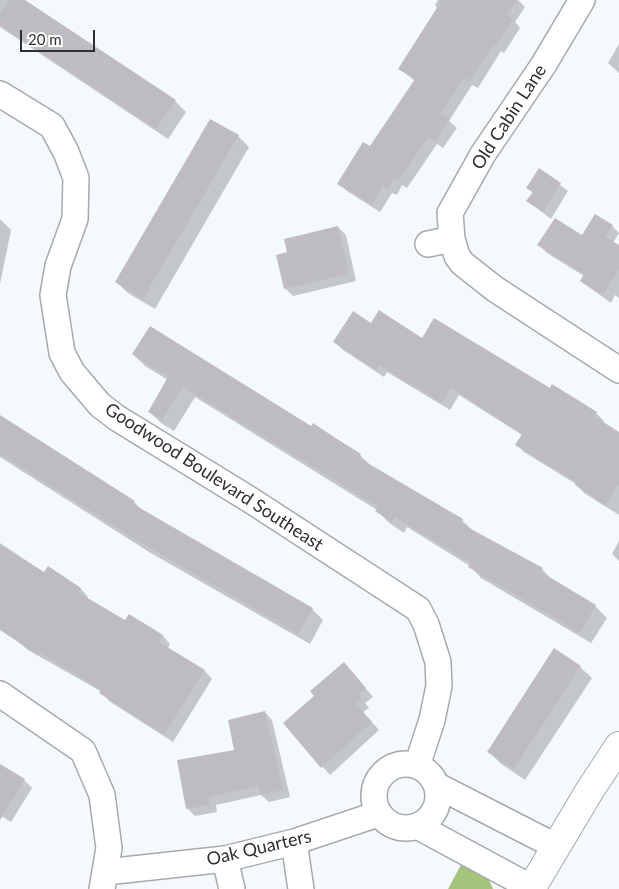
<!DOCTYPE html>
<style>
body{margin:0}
#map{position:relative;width:619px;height:889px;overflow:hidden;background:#f4f9fd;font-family:Lato,sans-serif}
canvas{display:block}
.scale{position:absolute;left:20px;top:30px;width:75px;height:22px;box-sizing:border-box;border:2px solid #2d2f31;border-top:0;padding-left:6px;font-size:15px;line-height:18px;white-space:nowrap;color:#2d2f31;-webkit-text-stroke:4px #fff;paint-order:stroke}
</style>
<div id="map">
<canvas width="619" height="889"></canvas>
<div class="scale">20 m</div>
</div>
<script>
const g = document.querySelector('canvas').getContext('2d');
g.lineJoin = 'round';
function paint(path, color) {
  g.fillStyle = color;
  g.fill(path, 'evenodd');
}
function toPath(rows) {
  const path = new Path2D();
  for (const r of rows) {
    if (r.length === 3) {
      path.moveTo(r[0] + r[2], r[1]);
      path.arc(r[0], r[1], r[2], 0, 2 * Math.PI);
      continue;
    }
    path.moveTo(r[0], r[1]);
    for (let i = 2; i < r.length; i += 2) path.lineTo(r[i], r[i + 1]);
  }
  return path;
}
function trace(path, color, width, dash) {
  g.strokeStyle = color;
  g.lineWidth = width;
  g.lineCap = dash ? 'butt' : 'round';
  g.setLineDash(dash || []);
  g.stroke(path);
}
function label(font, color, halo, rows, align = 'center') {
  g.font = font + ' Lato,sans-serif';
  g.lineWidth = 4.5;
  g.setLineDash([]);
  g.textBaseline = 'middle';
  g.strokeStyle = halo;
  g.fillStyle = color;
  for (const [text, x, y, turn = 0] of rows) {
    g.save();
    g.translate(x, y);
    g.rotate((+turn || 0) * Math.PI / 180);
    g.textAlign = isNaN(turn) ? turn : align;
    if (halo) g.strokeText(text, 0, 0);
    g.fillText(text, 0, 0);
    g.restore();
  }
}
const forest = toPath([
 [462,863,489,880,493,889,448,889]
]);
const shadow = toPath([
 [0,0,23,0,175,101,186,112,168,139,0,27],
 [438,0,518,0,525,7,515,22,520,28,504,53,501,51,478,88,472,85,449,121,457,128,443,148,437,144,407,188,402,185,397,195,392,193,380,212,347,191,339,184,370,148,415,81,400,69,438,9,435,5],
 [619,44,619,73,608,63],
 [238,136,249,147,155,309,128,293,116,282],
 [539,170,568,191,551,219,528,201,533,193,528,188],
 [0,219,11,230,0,284],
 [612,226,619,233,613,243,619,247,619,298,615,295,611,303,581,281,584,276,547,253,539,245,582,236],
 [338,227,346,235,356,281,293,296,285,288,289,253],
 [371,324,423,340,550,390,596,413,604,421,602,423,619,434,619,515,584,493,576,484,524,452,517,445,522,435,459,395,450,410,387,372,384,377,343,350,335,342],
 [133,354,312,427,360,455,372,467,462,520,473,531,542,569,553,581,595,606,607,618,591,643,481,578,470,566,407,527,404,533,388,522,377,510,195,397,174,431,161,423,150,412,168,380,145,366],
 [0,417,134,502,144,512,312,609,323,620,310,644,149,552,0,457],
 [619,541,619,561,612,554],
 [0,543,45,573,81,589,88,597,87,599,126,622,129,616,163,636,170,644,168,648,205,671,212,679,173,742,109,701,102,692,28,650,0,627],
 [580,667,592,678,525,780,500,763,489,752],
 [352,672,373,697,365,703,369,708,363,712,379,730,330,775,285,723],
 [265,712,272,720,290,797,269,802,261,795,216,805,217,812,195,816,187,808],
 [0,766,24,780,32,788,11,822,0,815]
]);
const building = toPath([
 [9,0,25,0,176,100,156,129,0,25,0,14],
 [442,0,517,0,507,15,513,19,496,46,493,45,470,81,464,78,441,114,450,119,435,141,428,137,399,181,394,179,388,189,383,186,372,205,337,184,363,142,370,146,415,79,398,69],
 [210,119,239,135,143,299,115,282],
 [539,168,561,183,543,212,526,201,533,192,526,188],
 [595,214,613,225,605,237,619,245,619,269,602,296,580,281,584,274,537,245,555,218,582,235],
 [338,226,349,274,284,289,276,255,287,252,284,239],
 [379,310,422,338,434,318,550,388,552,384,597,412,594,416,619,432,619,484,605,505,575,485,576,482,515,445,522,434,451,388,442,403,379,365,376,370,333,342,353,311,371,323],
 [150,326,311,426,313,423,334,437,361,454,359,458,463,519,461,522,469,528,543,568,541,572,596,605,580,633,468,567,471,563,395,517,392,522,375,511,378,507,183,387,162,420,148,412,168,377,132,354],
 [0,415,135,501,133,504,313,608,298,634,136,540,0,454],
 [0,545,44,572,48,566,81,588,79,593,125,620,129,614,163,635,159,642,205,670,164,735,99,693,101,690,40,653,38,655,0,630],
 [554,648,581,666,514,769,487,752],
 [344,662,366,688,358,695,362,699,356,704,372,722,321,768,283,723,314,696,310,691],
 [265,711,283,790,260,795,258,786,209,797,210,805,186,809,177,760,234,750,228,720],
 [0,764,25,779,0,820]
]);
const street = toPath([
 [582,0,544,64,483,154,450,213,452,239,457,256,462,263,495,289,619,370],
 [0,94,52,126,66,152,76,178,75,219,58,266,53,295,62,353,72,372,100,405,117,418,252,501,418,609,426,624,438,662,439,686,432,720,417,766],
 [428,244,452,239],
 [0,694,83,751,102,795,109,848,102,889],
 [406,796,32],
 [436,785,555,846],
 [417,826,532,888],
 [294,842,301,889],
 [225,859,232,889],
 [106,872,225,859,294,842,378,814]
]);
const secondary = toPath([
 [531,889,590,790,619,746]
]);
const streetNames = [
 ["Old Cabin Lane",509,117,-57],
 ["Goodwood Boulevard Southeast",214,477,33],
 ["Oak Quarters",259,848,-13]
];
paint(forest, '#a5c37a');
paint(shadow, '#0003');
paint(building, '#bfbcc1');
trace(street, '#a6aaae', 28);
trace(secondary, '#a6aaae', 30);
trace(street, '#fff', 25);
trace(secondary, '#fff', 28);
label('18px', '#2d2f31', '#fff', streetNames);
</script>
